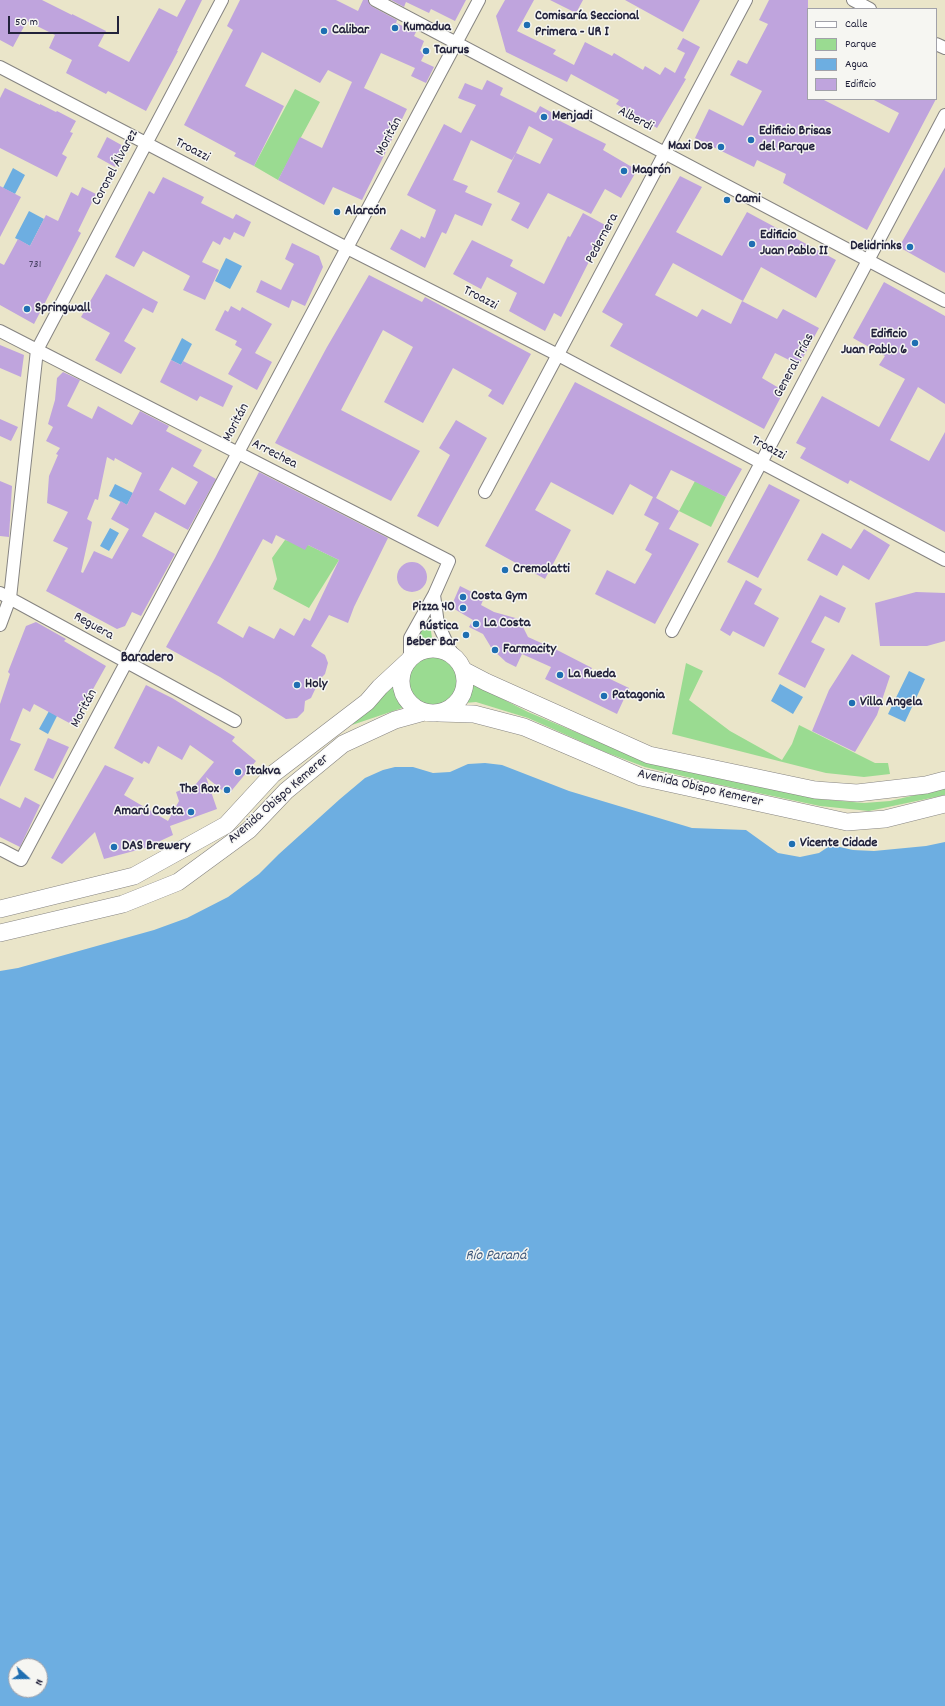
<!DOCTYPE html>
<meta charset="utf-8">
<style>
body{margin:0}
#map{position:relative;width:945px;height:1706px;overflow:hidden;background:#eae5c9;font-family:Dekko,sans-serif}
canvas{display:block}
.legend{position:absolute;left:807px;top:8px;width:130px;height:92px;box-sizing:border-box;background:#f6f6f2;border:1px solid #a1a1a9;margin:0;padding:5px 7px;list-style:none;font-size:12px;color:#22223b}
.legend li{display:flex;align-items:center;gap:8px;height:20px}
.legend b{width:20px;border:1px solid #a1a1a9}
.north{position:absolute;left:8px;top:1658px;width:40px;height:40px;box-sizing:border-box;background:#f6f6f2;border:1px solid #a1a1a9;border-radius:50%;rotate:111deg;font-size:11px;font-weight:700;line-height:16px;text-align:center;color:#22223b}
.north::after{content:'';display:block;margin:auto;width:14px;height:18px;background:#1f6fb2;clip-path:polygon(50% 0,100% 100%,50% 72%,0 100%)}
.scale{position:absolute;left:8px;top:16px;width:111px;height:18px;box-sizing:border-box;border:2px solid #22223b;border-top:0;padding-left:5px;font-size:12px;line-height:14px;white-space:nowrap;color:#22223b;-webkit-text-stroke:3px #f6f6f2;paint-order:stroke}
</style>
<div id="map">
<canvas width="945" height="1706"></canvas>
<ul class="legend">
<li><b style="height:5px;background:#fff"></b>Calle</li>
<li><b style="height:11px;background:#9adb91"></b>Parque</li>
<li><b style="height:11px;background:#6daee1"></b>Agua</li>
<li><b style="height:11px;background:#bfa4dd"></b>Edificio</li>
</ul>
<div class="north">N</div>
<div class="scale">50 m</div>
</div>
<script>
const g = document.querySelector('canvas').getContext('2d');
g.lineJoin = 'round';
function paint(path, color) {
  g.fillStyle = color;
  g.fill(path, 'evenodd');
}
function toPath(rows) {
  const path = new Path2D();
  for (const r of rows) {
    if (r.length === 3) {
      path.moveTo(r[0] + r[2], r[1]);
      path.arc(r[0], r[1], r[2], 0, 2 * Math.PI);
      continue;
    }
    path.moveTo(r[0], r[1]);
    for (let i = 2; i < r.length; i += 2) path.lineTo(r[i], r[i + 1]);
  }
  return path;
}
function trace(path, color, width, dash) {
  g.strokeStyle = color;
  g.lineWidth = width;
  g.lineCap = dash ? 'butt' : 'round';
  g.setLineDash(dash || []);
  g.stroke(path);
}
function label(font, color, halo, rows, align = 'center') {
  g.font = font + ' Dekko,sans-serif';
  g.lineWidth = 3;
  g.setLineDash([]);
  g.textBaseline = 'middle';
  g.strokeStyle = halo;
  g.fillStyle = color;
  for (const [text, x, y, turn = 0] of rows) {
    g.save();
    g.translate(x, y);
    g.rotate((+turn || 0) * Math.PI / 180);
    g.textAlign = isNaN(turn) ? turn : align;
    if (halo) g.strokeText(text, 0, 0);
    g.fillText(text, 0, 0);
    g.restore();
  }
}
const green = toPath([
 [295,89,320,102,278,180,254,166],
 [695,481,726,497,711,527,679,511],
 [285,540,308,545,339,560,309,608,273,589,277,579,272,558],
 [428,610,432,638,414,642],
 [433,681,26],
 [686,663,703,671,689,700,730,731,782,760,792,744,799,725,875,763,888,763,890,774,864,777,826,773,672,734],
 [396,675,394,690,402,703,408,706,352,725],
 [473,684,528,712,647,762,819,799,864,803,890,801,945,788,945,795,869,811,820,806,716,784,645,767,605,752,528,718,476,702,465,703]
]);
const water = toPath([
 [13,168,25,175,15,194,3,188],
 [29,211,44,219,30,246,15,238],
 [226,258,242,266,230,289,215,281],
 [182,338,192,344,181,365,171,360],
 [115,484,133,493,127,505,109,496],
 [110,528,119,533,109,551,100,546],
 [909,671,925,679,905,722,888,714],
 [780,684,803,697,793,714,771,701],
 [49,711,57,716,48,734,39,729],
 [485,763,502,765,569,791,692,828,746,830,778,853,800,857,819,853,831,845,853,850,874,851,926,846,945,842,945,1706,0,1706,0,971,18,968,154,930,187,918,228,897,259,874,279,854,340,799,365,778,383,770,395,767,413,767,433,773,450,772,468,764],
 [16,1666,40,1666,40,1690,16,1690]
]);
const building = toPath([
 [0,0,42,0,72,15,72,14,106,31,98,46,129,62,159,8,177,17,186,0,202,0,177,51,178,51,146,111,108,91,106,94,66,73,72,60,49,48,55,35,27,21,13,47,0,40],
 [240,0,336,0,358,11,363,0,368,0,371,6,397,20,396,23,416,32,414,36,424,41,420,51,425,53,421,61,434,67,426,83,411,76,415,68,381,53,364,88,407,109,362,200,333,187,324,205,278,180,300,137,322,148,352,82,328,70,320,83,262,52,245,86,284,106,254,166,234,156,236,153,184,125,233,30,227,26],
 [391,0,466,0,455,21,431,9,429,13,406,2,404,7],
 [505,0,534,0,517,31,556,50,553,54,574,65,585,42,612,56,614,53,643,70,645,66,660,75,665,67,675,73,685,53,677,49,683,38,700,47,684,78,686,79,657,128,616,104,619,100,571,74,567,82,506,52,496,16],
 [550,0,583,0,576,13],
 [625,0,700,0,683,32],
 [769,0,808,0,808,99,822,99,889,133,899,113,872,99,936,99,867,230,783,183,786,174,757,160,754,167,695,138,709,109,743,126,762,91,730,75,738,60,747,64,768,24,759,20],
 [487,80,503,88,500,95,536,113,540,106,560,117,558,120,606,144,603,150,637,170,621,198,605,189,591,214,548,193,528,229,511,220,520,203,497,192,516,153,512,160,471,140,453,180,468,186,465,192,492,204,482,226,455,214,446,234,442,232,425,268,390,249,401,229,420,239,421,236,425,238,436,210,407,195,444,124,461,133,476,105,458,98,465,83,482,90],
 [529,126,553,139,540,164,516,153],
 [5,88,40,105,40,104,56,112,57,111,76,121,70,132,73,133,62,154,67,157,57,177,0,148,0,98],
 [107,137,125,147,115,167,97,157],
 [945,167,945,273,899,247],
 [680,176,702,187,676,232,722,256,747,212,836,260,816,298,761,267,743,301,673,263,655,295,697,317,702,309,731,324,742,301,777,319,783,309,819,328,799,365,775,353,762,378,784,391,764,429,610,346,623,324,602,312],
 [163,177,204,197,201,203,233,219,236,214,251,222,244,237,234,232,230,240,224,237,220,245,213,241,202,262,219,270,205,300,183,290,190,276,143,251,134,267,115,257,149,191,154,194],
 [0,186,21,197,0,237],
 [82,187,96,194,78,231,81,233,34,324,0,305,0,263,4,265,18,239,30,246,46,215,58,221,71,192,78,196],
 [583,213,607,226,561,317,554,313,545,331,509,311,517,293,487,277,481,289,453,274,472,240,513,260,510,266,544,284,568,236,570,237],
 [292,243,319,256,323,267,305,306,292,300,289,308,256,292,261,280,281,290,294,264,285,259],
 [106,274,158,302,153,313,143,308,124,341,136,348,121,374,95,360,110,333,81,317],
 [369,275,422,302,425,297,531,354,503,405,488,396,492,390,453,368,423,423,384,402,413,347,383,330,341,410,420,451,391,501,275,443,327,347],
 [884,282,945,316,945,404,918,387,890,440,929,461,945,432,945,532,850,480,848,484,800,458,806,448,796,443,822,396,879,427,905,379,879,365,885,356,853,338],
 [231,306,240,311,242,307,272,324,255,353,272,362,257,390,228,374,242,349,235,345,237,341,215,330,225,310,228,312],
 [0,345,24,355,21,377,0,368],
 [171,360,181,365,183,361,233,386,223,407,200,396,197,401,160,382],
 [63,372,80,380,67,406,92,419,98,406,132,425,140,411,169,426,166,431,202,450,193,466,216,479,188,530,155,512,142,536,175,554,141,616,132,612,125,626,117,629,46,591,68,548,53,541,68,512,47,503,49,476,58,455,56,454,60,448,46,441,53,427,48,424,55,400,57,378],
 [107,457,114,461,115,458,142,473,127,505,121,501,111,519,129,529,112,559,94,551,83,573,81,572,92,522,87,519,95,499,98,500],
 [172,467,198,482,185,505,159,490],
 [575,382,742,469,726,497,671,470,656,498,679,511,669,529,699,544,655,624,595,594,607,570,635,584,652,554,645,550,659,523,644,515,653,497,630,484,613,515,551,482,535,510,571,530,545,579,485,546],
 [0,419,18,427,11,441,0,436],
 [456,420,487,438,438,527,417,516,450,455,439,448],
 [259,472,388,538,354,607,348,623,329,615,311,646,325,655,328,663,325,674,320,679,311,698,305,701,304,711,297,718,286,719,220,677,166,647,215,558],
 [276,535,305,550,308,545,339,560,310,621,304,618,294,636,280,628,274,639,249,626,243,638,217,623,263,539,272,544],
 [0,481,12,486,9,537,0,536],
 [769,484,800,500,758,578,727,562],
 [864,529,890,545,869,580,843,565,837,576,807,560,822,533,851,549],
 [412,577,15],
 [746,580,762,589,754,604,779,618,764,647,733,631,730,636,720,630],
 [460,586,484,598,481,605,494,612,519,619,528,637,559,651,592,668,591,670,629,688,617,714,545,679,551,667,522,654,516,667,506,662,492,649,483,634,469,627,473,620,451,607],
 [916,592,945,593,945,641,927,646,880,646,875,603],
 [820,595,846,608,839,623,825,616,811,642,825,649,805,688,778,674],
 [36,622,66,639,64,641,106,666,73,725,34,704,30,712,23,708,10,740,21,744,0,787,0,704,10,674,8,672,26,626],
 [852,654,890,676,877,715,855,752,812,731,829,690],
 [146,685,172,698,235,737,232,741,256,761,228,795,206,777,217,809,170,826,173,835,145,848,104,859,95,832,62,864,51,858,105,765,134,778,124,795,168,821,179,801,176,792,196,784,214,762,190,745,182,760,158,746,149,764,144,761,142,764,114,748],
 [48,738,69,747,53,779,34,770],
 [25,797,40,805,20,847,0,837,0,798,20,808]
]);
const street = toPath([
 [375,0,945,301],
 [853,0,870,9],
 [936,44,945,48],
 [0,67,347,248,558,355,945,560],
 [0,331,449,561,434,595,410,638,410,658],
 [485,492,746,0],
 [0,593,235,721],
 [434,595,438,624,453,656],
 [0,625,10,598,37,350,222,0],
 [672,631,945,115],
 [0,849,21,860,479,0]
]);
const secondary = toPath([
 [433,681,32],
 [463,670,486,682,649,755,815,790,857,793,926,785,945,780],
 [439,713,474,714,524,727,641,777,847,822,885,819,945,804],
 [0,909,134,876,226,825,273,774,367,702,380,687,407,662],
 [0,933,123,904,178,882,249,830,286,791,343,744,395,720,424,712]
]);
const markers = [
 [527,25,4,"#1f6fb2"],
 [395,28,4,"#1f6fb2"],
 [324,31,4,"#1f6fb2"],
 [426,51,4,"#1f6fb2"],
 [544,117,4,"#1f6fb2"],
 [751,140,4,"#1f6fb2"],
 [721,147,4,"#1f6fb2"],
 [624,171,4,"#1f6fb2"],
 [727,200,4,"#1f6fb2"],
 [337,212,4,"#1f6fb2"],
 [752,244,4,"#1f6fb2"],
 [910,247,4,"#1f6fb2"],
 [27,309,4,"#1f6fb2"],
 [915,343,4,"#1f6fb2"],
 [505,570,4,"#1f6fb2"],
 [463,597,4,"#1f6fb2"],
 [463,608,4,"#1f6fb2"],
 [476,624,4,"#1f6fb2"],
 [466,635,4,"#1f6fb2"],
 [495,650,4,"#1f6fb2"],
 [560,675,4,"#1f6fb2"],
 [297,685,4,"#1f6fb2"],
 [604,696,4,"#1f6fb2"],
 [852,703,4,"#1f6fb2"],
 [238,772,4,"#1f6fb2"],
 [227,790,4,"#1f6fb2"],
 [191,812,4,"#1f6fb2"],
 [792,844,4,"#1f6fb2"],
 [114,847,4,"#1f6fb2"]
];
const numberNames = [
 ["731",35,265]
];
const poiNames = [
 ["Comisaría Seccional",535,17],
 ["Primera - UR I",535,33],
 ["Kumadua",403,28],
 ["Calibar",332,31],
 ["Taurus",434,51],
 ["Menjadi",552,117],
 ["Edificio Brisas",759,132],
 ["del Parque",759,148],
 ["Maxi Dos",713,147,"right"],
 ["Magrón",632,171],
 ["Cami",735,200],
 ["Alarcón",345,212],
 ["Edificio",760,236],
 ["Juan Pablo II",760,252],
 ["Delidrinks",902,247,"right"],
 ["Springwall",35,309],
 ["Edificio",907,335,"right"],
 ["Juan Pablo 6",907,351,"right"],
 ["Cremolatti",513,570],
 ["Costa Gym",471,597],
 ["Pizza 40",455,608,"right"],
 ["La Costa",484,624],
 ["Rústica",458,627,"right"],
 ["Beber Bar",458,643,"right"],
 ["Farmacity",503,650],
 ["La Rueda",568,675],
 ["Holy",305,685],
 ["Patagonia",612,696],
 ["Villa Angela",860,703],
 ["Itakva",246,772],
 ["The Rox",219,790,"right"],
 ["Amarú Costa",183,812,"right"],
 ["Vicente Cidade",800,844],
 ["DAS Brewery",122,847]
];
const streetNames = [
 ["Alberdi",635,120,28],
 ["Moritán",390,137,-62],
 ["Troazzi",192,151,27],
 ["Coronel Álvarez",116,168,-62],
 ["Pedernera",603,239,-62],
 ["Troazzi",480,299,27],
 ["General Frías",795,366,-62],
 ["Moritán",237,423,-62],
 ["Troazzi",768,449,28],
 ["Arrechea",274,455,27],
 ["Reguera",93,627,29],
 ["Moritán",85,709,-62],
 ["Avenida Obispo Kemerer",700,789,13],
 ["Avenida Obispo Kemerer",279,800,-41]
];
const neighbourhoodNames = [
 ["Baradero",147,659]
];
const waterNames = [
 ["Río Paraná",496,1257]
];
paint(green, '#9adb91');
paint(water, '#6daee1');
paint(building, '#bfa4dd');
trace(street, '#868482', 14);
trace(secondary, '#868482', 18);
trace(street, '#fff', 12);
trace(secondary, '#fff', 17);
for (const [x, y, r, color] of markers) {
  const dot = new Path2D();
  dot.arc(x, y, r, 0, 2 * Math.PI);
  g.fillStyle = color;
  g.fill(dot);
  trace(dot, '#f6f6f2', 1.5);
}
label('12px', '#494264', null, numberNames);
label('bold 14px', '#22223b', '#f6f6f2', poiNames, 'left');
label('14px', '#22223b', '#f6f6f2', streetNames);
label('bold 15px', '#22223b', '#f6f6f2', neighbourhoodNames);
label('italic 15px', '#405a7d', '#f6f6f2', waterNames);
</script>
